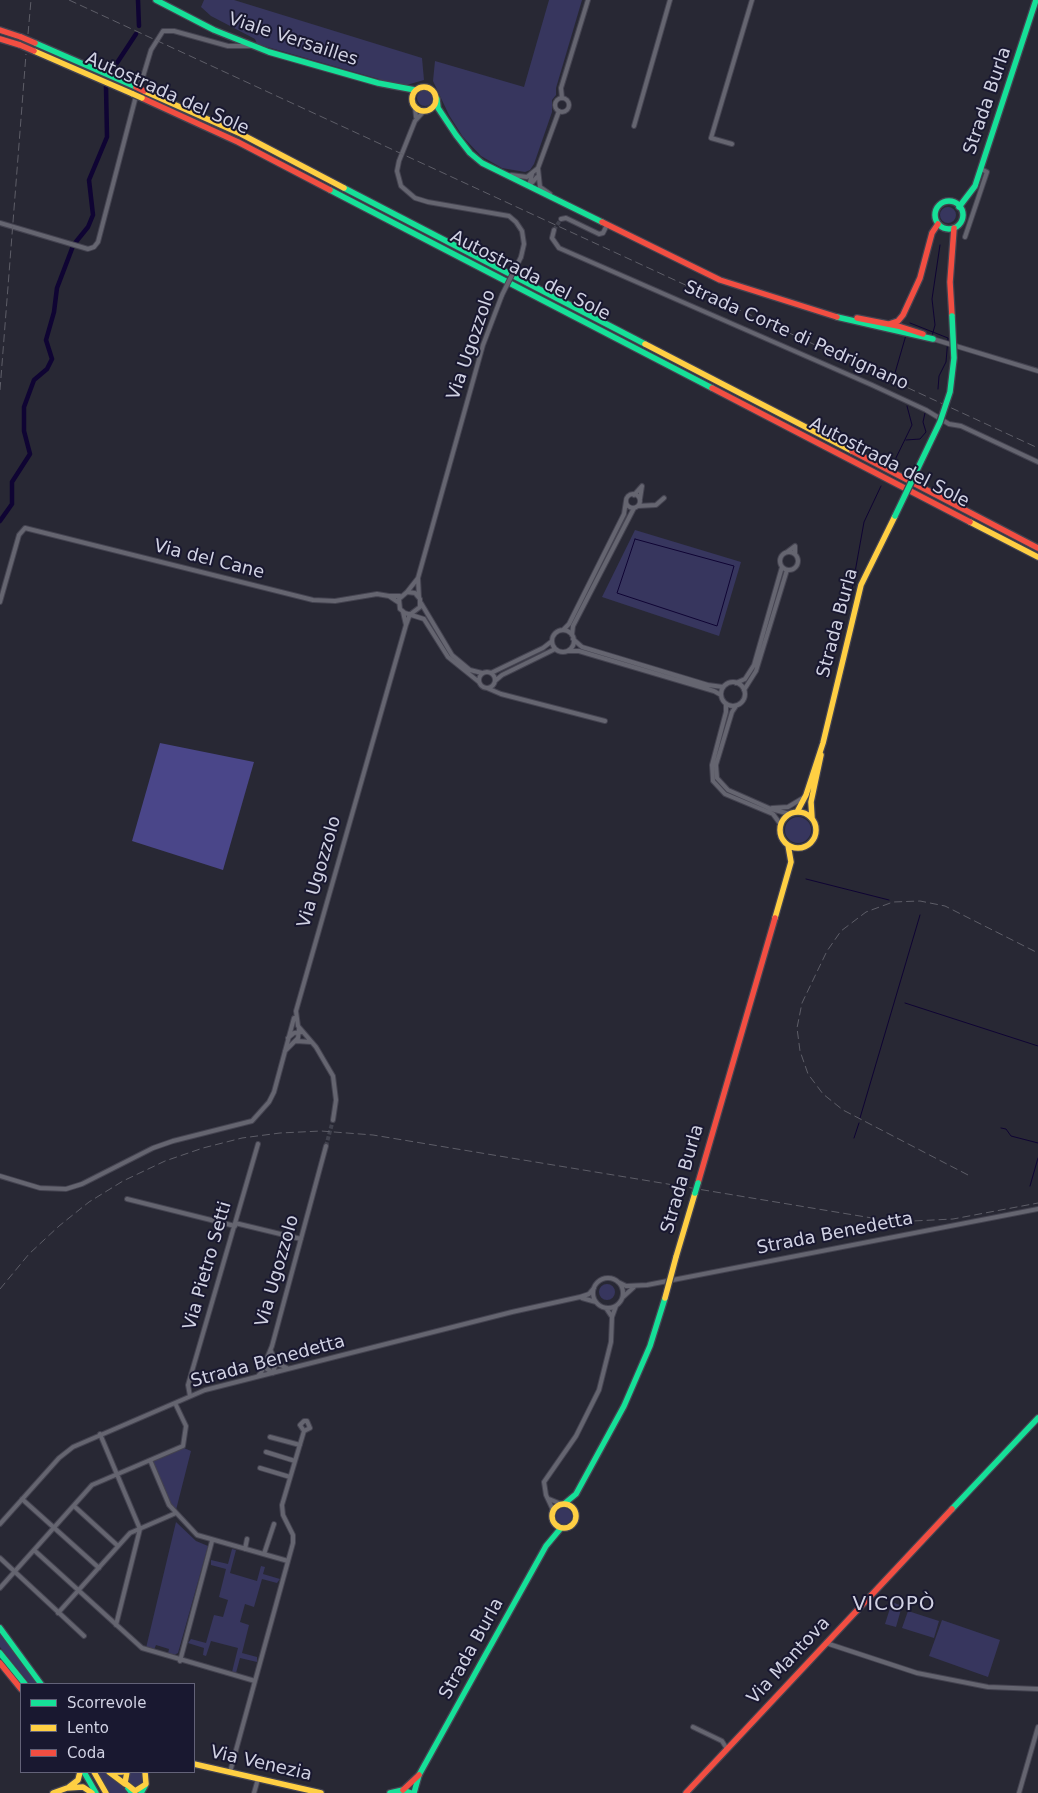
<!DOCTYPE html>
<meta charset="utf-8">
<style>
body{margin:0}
#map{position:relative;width:1038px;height:1793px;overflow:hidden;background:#282834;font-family:"DejaVu Sans",sans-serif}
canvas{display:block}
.legend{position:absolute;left:20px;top:1683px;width:175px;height:90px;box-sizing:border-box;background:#191830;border:1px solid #636278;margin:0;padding:6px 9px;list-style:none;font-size:15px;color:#d1d2e3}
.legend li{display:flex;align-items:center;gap:10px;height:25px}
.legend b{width:25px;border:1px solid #636278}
</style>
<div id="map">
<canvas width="1038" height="1793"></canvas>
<ul class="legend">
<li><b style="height:6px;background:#16e098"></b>Scorrevole</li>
<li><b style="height:6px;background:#ffcf43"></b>Lento</li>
<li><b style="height:6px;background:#f24e42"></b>Coda</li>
</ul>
</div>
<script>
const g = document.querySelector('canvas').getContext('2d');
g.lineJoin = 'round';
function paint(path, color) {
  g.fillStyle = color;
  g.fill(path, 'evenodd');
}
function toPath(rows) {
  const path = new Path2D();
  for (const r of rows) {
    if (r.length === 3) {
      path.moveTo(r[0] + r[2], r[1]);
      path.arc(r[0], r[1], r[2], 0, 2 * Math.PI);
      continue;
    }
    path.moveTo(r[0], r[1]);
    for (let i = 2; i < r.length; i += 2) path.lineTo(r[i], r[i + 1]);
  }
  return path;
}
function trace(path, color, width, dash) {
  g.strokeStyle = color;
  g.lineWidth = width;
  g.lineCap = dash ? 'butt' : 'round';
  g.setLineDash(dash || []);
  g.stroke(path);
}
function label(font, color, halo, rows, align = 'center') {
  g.font = font + ' "DejaVu Sans",sans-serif';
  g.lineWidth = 4;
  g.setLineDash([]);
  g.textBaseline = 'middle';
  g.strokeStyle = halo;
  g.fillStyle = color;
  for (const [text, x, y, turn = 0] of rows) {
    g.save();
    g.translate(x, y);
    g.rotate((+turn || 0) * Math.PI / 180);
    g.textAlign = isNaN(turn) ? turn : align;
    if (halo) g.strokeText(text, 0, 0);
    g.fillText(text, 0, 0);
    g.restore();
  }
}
const green = toPath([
 [204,0,234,0,422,58,424,80,403,86,257,44,255,39,211,16,201,7],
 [549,0,582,0,556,88,556,95,552,100,552,112,534,164,530,170,525,172,502,168,481,156,463,137,449,115,433,81,435,61,524,87],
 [425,98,8],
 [948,215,8],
 [635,530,741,562,719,636,602,597],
 [798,830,13],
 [607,1292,8],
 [184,1448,191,1451,176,1510,170,1504,152,1461],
 [564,1516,8],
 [176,1522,196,1541,208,1546,178,1653,174,1655,168,1654,169,1649,156,1645,154,1650,146,1648],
 [232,1549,236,1550,230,1573,257,1581,261,1566,265,1567,263,1574,280,1579,277,1583,262,1579,254,1607,245,1604,240,1622,249,1625,242,1653,257,1657,257,1662,240,1658,236,1673,232,1672,238,1648,211,1641,206,1656,203,1655,204,1648,188,1643,191,1639,206,1643,214,1615,223,1617,228,1600,219,1597,226,1569,211,1565,211,1560,228,1564],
 [892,1602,902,1606,896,1627,885,1624],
 [908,1611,939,1621,934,1638,902,1628],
 [942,1620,1000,1640,988,1677,929,1656],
 [0,1633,37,1684,30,1684,0,1647],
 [136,1779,9],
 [96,1772,106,1772,130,1793,108,1793]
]);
const forest = toPath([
 [160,743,254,762,223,870,132,841]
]);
const stream = toPath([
 [910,323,948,338,946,362,939,376,938,389],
 [932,336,935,325,932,299,940,245],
 [895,373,906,335],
 [906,440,920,439,926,432,923,422,925,413],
 [893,464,912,425,907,406],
 [635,539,734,566,717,626,617,593,635,539],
 [852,589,864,522,881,486],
 [806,879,889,900],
 [905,1003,1038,1046],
 [860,1118,920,915],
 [1001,1128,1006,1129,1011,1136,1038,1143],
 [854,1138,859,1123],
 [1030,1186,1038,1158]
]);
const canal = toPath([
 [138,0,139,26],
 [113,69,136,34],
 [75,243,88,227,93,215,89,180,107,137,106,86],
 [0,521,12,504,12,482,30,454,24,431,24,407,34,380,47,369,52,359,46,340,54,312,57,288,73,246]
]);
const streetTunnel = toPath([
 [554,230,561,219],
 [326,1146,333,1120]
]);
const street = toPath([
 [139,90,151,50,163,31,174,31,228,46,252,46],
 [562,98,561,88,588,0],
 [562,105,7],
 [415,107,416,117],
 [424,111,415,121,399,161,397,171,401,186,415,198,428,202,509,216,516,222,522,231,524,244,521,257],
 [634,126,670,0],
 [732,144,711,138,752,0],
 [538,168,559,111],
 [532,174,529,186,537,177],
 [511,175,527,177,538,168,540,187,550,194],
 [561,219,566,218,599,234,603,233,607,225],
 [0,223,88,249,94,247,98,242,136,96],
 [554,230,552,238,559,248,872,385,926,410,949,424,961,426,1038,462],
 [965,237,987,172,981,169],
 [933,339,1038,371],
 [633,501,7],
 [634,495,642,486,640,499],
 [638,506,656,505,664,498],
 [789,561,9],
 [787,552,795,546,795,554],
 [418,578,483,345,502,295],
 [407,592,418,578,419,597],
 [0,602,19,535,25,528,313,600,335,601,377,594,389,596],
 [398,602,389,596,400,596],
 [421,603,452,655,470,670,482,673],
 [403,612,406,625,410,614],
 [412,613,420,607,420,599,415,593,407,592,399,599,400,609,405,613,424,619,448,657,479,682],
 [563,630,569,624,624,514,626,501],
 [563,641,11],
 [572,635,573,626,634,508],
 [573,639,582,647,708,685,723,687],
 [568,651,579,651,714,691,721,695],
 [487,680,8],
 [491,673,543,648,552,641],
 [495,681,502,675,555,649],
 [733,694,12],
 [736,683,745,679,754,665,782,567],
 [487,688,501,694,605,721],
 [744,690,756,671,787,570],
 [726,704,726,712,712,765,713,781,725,794,773,814,781,825],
 [736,706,732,712,716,765,717,778,728,790,771,809,790,814],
 [772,808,788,807,803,798],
 [288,1038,294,1033,302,1032],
 [296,1041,311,1042],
 [285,1051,298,1038,299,1029],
 [333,1120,336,1100,333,1076,316,1047,298,1026,296,1011,406,625],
 [0,1176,40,1188,66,1189,82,1184,153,1148,173,1141,252,1121,269,1102,274,1092,294,1018],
 [127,1199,235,1226],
 [235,1223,301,1239],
 [608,1293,15],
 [618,1282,626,1286,647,1285,1038,1209],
 [623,1297,634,1287],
 [582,1298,596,1302],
 [606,1308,612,1317,616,1306],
 [271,1351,276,1363,287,1368],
 [266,1364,267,1369,273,1373,276,1363],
 [258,1376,261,1373,272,1346,326,1146],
 [190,1396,188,1385,258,1144],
 [100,1434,140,1529,116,1625],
 [270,1437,300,1445],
 [266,1452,295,1461],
 [150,1460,169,1505,197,1535,288,1561],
 [260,1468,290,1477],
 [22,1499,99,1568],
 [549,1499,561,1504],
 [74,1506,118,1546],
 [553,1510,546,1495,544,1482,576,1436,599,1390,611,1342,612,1317],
 [0,1524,59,1458,73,1447,205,1390,512,1312,580,1297,589,1294,594,1288],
 [245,1549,247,1539],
 [34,1550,142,1648,255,1681],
 [264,1554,274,1524],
 [0,1558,84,1636],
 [0,1588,92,1485,183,1446,186,1426,175,1403],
 [58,1613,130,1533,176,1513],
 [826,1643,917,1673,988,1687,1038,1689],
 [180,1661,212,1541],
 [693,1727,722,1741,727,1749],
 [230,1772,293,1543,293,1535,283,1515,282,1505,304,1431,310,1428,307,1421,304,1421,300,1425,304,1431],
 [254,1793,258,1779],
 [1019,1793,1038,1727]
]);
const fast = toPath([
 [156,0,214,30,269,52,378,83,415,90],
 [35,43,136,87],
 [437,99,438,108,456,135,470,153,482,163,602,222],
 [344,188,645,344],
 [330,190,712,388],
 [949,215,14],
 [959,207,975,186,1036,0],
 [837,317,933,339],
 [564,1504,576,1494,624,1406,650,1346,665,1298],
 [952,1509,1038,1418],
 [0,1628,41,1684],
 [0,1653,25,1684],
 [84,1772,96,1793],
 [128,1788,132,1793],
 [141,1793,145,1786],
 [390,1793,403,1790,411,1793],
 [414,1793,419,1775,482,1661,546,1546,561,1528]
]);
const slow = toPath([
 [34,51,133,94],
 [424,99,12],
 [144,91,241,134,344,188],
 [645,344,852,451],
 [970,522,1038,557],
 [798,830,18],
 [797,812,806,795,823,743,861,585,895,516],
 [812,818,811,802,821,755],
 [775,918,791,862,788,845],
 [676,1257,695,1193],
 [564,1516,12],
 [194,1764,321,1793],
 [94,1772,106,1793],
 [109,1772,125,1784],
 [115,1772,122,1772],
 [127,1772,125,1783,135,1791,146,1784,145,1772],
 [69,1787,78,1780,80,1772],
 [67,1788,83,1787,92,1793],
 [53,1793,67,1788]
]);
const jam = toPath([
 [0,30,21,37],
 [0,39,20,45],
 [142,98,238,142,330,190],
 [602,222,720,280,837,317],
 [952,316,950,282,954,228],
 [857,318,898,326,923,334],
 [889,324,898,321,903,315,920,278,932,233,938,224],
 [712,388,970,522],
 [852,451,1038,548],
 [698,1183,775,918],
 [0,1663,21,1689],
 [403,1790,419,1775],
 [686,1793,952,1509]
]);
const rail = toPath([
 [69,0,1038,448],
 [28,34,31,0],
 [0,390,26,54],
 [968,1175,843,1110,823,1094,808,1074,800,1051,797,1028,802,1003,827,951,841,931,866,912,893,902,920,901,945,906,1038,953],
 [0,1289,29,1254,59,1226,89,1202,123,1181,165,1161,203,1148,242,1138,280,1133,321,1131,373,1135,884,1220,913,1221,953,1219,1038,1203]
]);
const streetBridge = toPath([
 [502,295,521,257]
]);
const fastBridge = toPath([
 [895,516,940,422,950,392,954,358,952,316],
 [695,1193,698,1183]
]);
const slowBridge = toPath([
 [133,94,142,98],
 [665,1298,676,1257]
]);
const jamBridge = toPath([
 [21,37,35,43],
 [20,45,34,51],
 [136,87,144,91]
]);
const streetNames = [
 ["Viale Versailles",293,40,18],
 ["Autostrada del Sole",167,94,24],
 ["Strada Burla",988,101,-71],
 ["Autostrada del Sole",530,276,27],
 ["Strada Corte di Pedrignano",796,336,24],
 ["Via Ugozzolo",472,345,-71],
 ["Autostrada del Sole",889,463,27],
 ["Via del Cane",209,560,14],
 ["Strada Burla",838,623,-75],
 ["Via Ugozzolo",320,872,-74],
 ["Strada Burla",683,1179,-74],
 ["Strada Benedetta",835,1234,-11],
 ["Via Pietro Setti",208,1266,-74],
 ["Via Ugozzolo",278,1271,-74],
 ["Strada Benedetta",268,1362,-15],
 ["Strada Burla",472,1649,-61],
 ["Via Mantova",789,1661,-47],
 ["Via Venezia",261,1764,13]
];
const quarterNames = [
 ["VICOPÒ",894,1605]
];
paint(green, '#37365e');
paint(forest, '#4a4689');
trace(stream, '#0f0433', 1);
trace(canal, '#0f0433', 4.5);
trace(streetTunnel, '#41424e', 4, [4, 2]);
trace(street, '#444350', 6);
trace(fast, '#444350', 8);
trace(slow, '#444350', 8);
trace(jam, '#444350', 8);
trace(street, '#656570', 4);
trace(fast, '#16e098', 5.5);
trace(slow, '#ffcf43', 5.5);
trace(jam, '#f24e42', 5.5);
trace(rail, '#5e5e68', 1, [8, 4]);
trace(streetBridge, '#444350', 6, []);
trace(fastBridge, '#444350', 8, []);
trace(slowBridge, '#444350', 8, []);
trace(jamBridge, '#444350', 8, []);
trace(streetBridge, '#656570', 4);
trace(fastBridge, '#16e098', 5.5);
trace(slowBridge, '#ffcf43', 5.5);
trace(jamBridge, '#f24e42', 5.5);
label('18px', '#d1d2e3', '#191830', streetNames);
g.letterSpacing = '1px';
label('20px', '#d1d2e3', '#191830', quarterNames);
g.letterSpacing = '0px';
</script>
